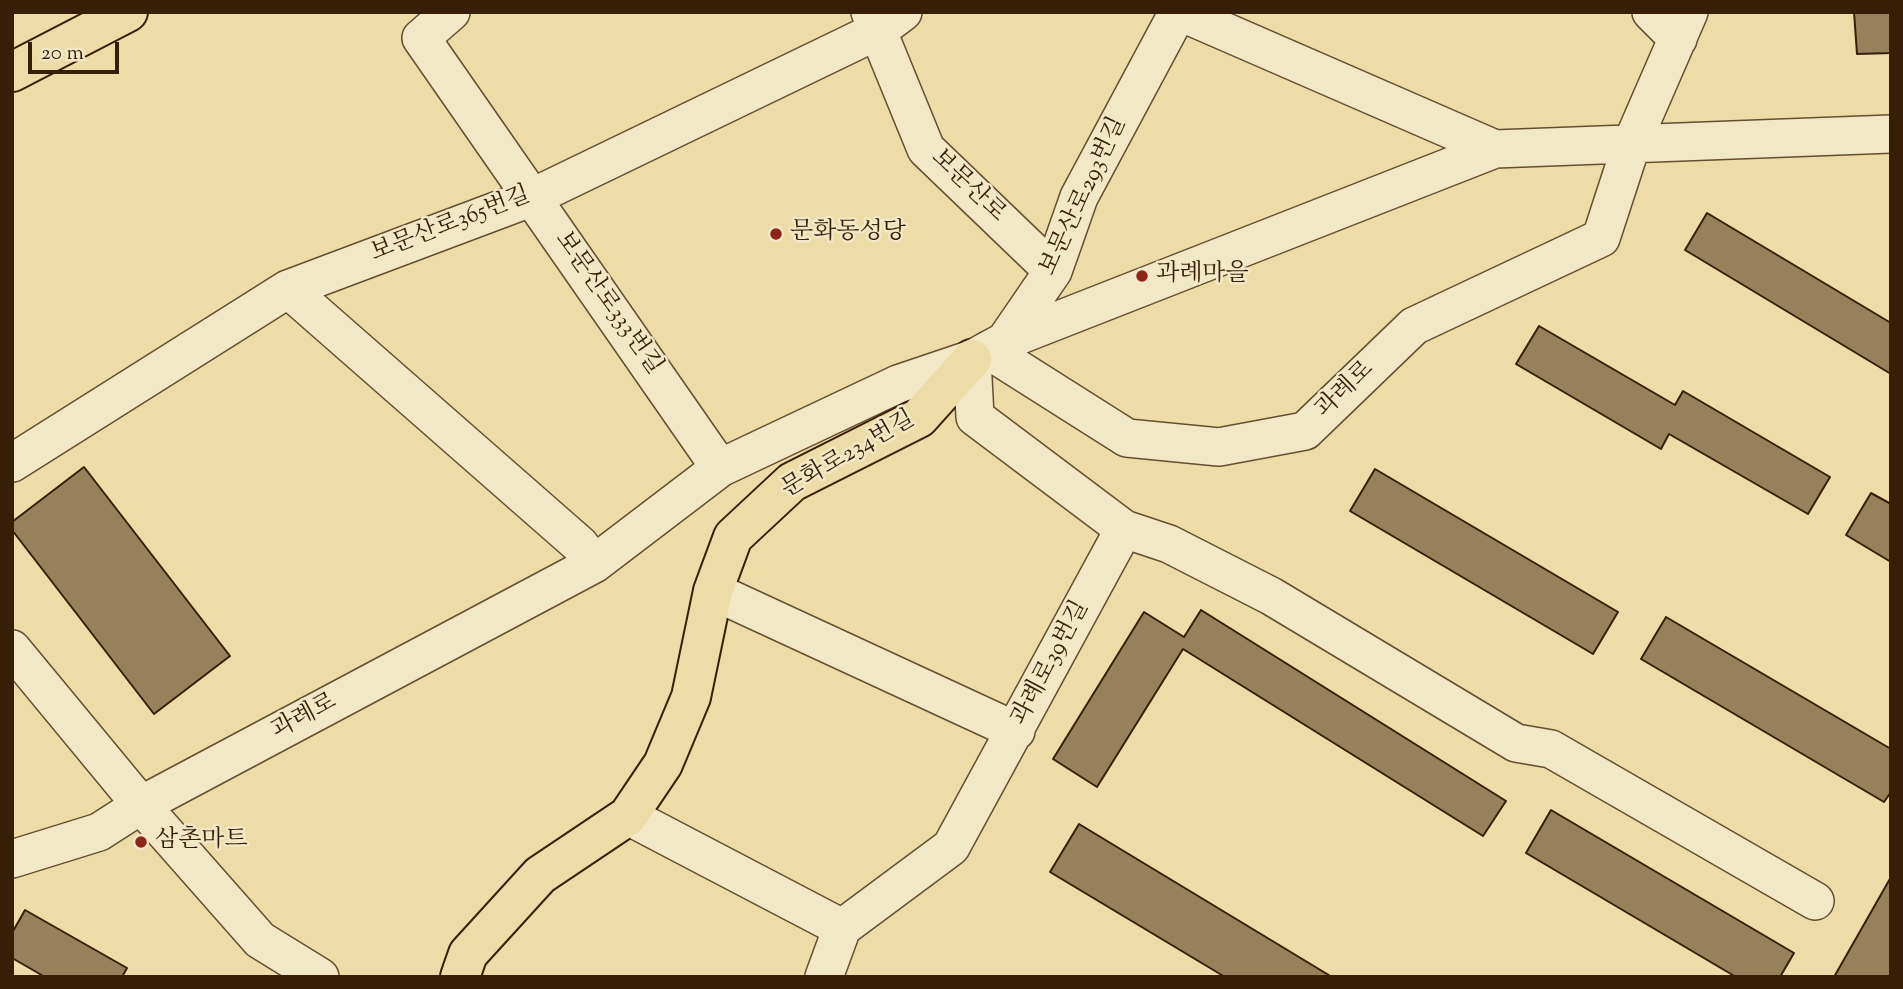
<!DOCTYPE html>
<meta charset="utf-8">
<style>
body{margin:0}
#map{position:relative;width:1903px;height:989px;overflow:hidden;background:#eddca8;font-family:"Sorts Mill Goudy",serif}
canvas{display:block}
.frame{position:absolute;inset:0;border:14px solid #371f07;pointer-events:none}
.scale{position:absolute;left:28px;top:42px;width:91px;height:32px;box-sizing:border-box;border:4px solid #371f07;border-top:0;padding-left:9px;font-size:21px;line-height:24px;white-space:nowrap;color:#371f07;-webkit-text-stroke:5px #f3e8c6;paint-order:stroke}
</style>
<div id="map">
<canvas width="1903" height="989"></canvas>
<div class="frame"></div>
<div class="scale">20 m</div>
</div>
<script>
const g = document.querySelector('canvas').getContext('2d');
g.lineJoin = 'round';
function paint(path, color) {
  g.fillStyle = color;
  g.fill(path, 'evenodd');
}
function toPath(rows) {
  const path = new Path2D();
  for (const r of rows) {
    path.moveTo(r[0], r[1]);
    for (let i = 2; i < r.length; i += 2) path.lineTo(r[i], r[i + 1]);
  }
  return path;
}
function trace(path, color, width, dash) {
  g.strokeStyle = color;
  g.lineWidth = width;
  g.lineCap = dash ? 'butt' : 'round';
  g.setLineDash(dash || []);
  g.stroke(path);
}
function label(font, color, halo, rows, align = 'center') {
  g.font = font + ' "Sorts Mill Goudy","Noto Serif KR",serif';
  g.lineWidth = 5;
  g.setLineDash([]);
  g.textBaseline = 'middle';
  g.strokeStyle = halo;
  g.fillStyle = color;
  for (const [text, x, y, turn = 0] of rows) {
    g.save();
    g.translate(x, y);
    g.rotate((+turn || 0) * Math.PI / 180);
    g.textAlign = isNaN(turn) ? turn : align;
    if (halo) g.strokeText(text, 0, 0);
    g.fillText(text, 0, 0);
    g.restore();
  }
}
const building = toPath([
 [1854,12,1891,12,1891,53,1857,54,1854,12],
 [1707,213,1891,323,1891,374,1685,250,1707,213],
 [1539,326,1675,405,1683,391,1830,477,1808,514,1669,434,1661,449,1516,364,1539,326],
 [84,467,230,656,154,714,12,530,12,522,84,467],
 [1375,469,1618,612,1593,654,1350,511,1375,469],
 [1871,493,1891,504,1891,562,1846,535,1871,493],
 [1201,610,1506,801,1483,836,1183,649,1097,787,1053,759,1144,612,1184,637,1201,610],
 [1666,617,1891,749,1891,792,1884,802,1641,659,1666,617],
 [1551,810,1794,953,1780,977,1736,977,1526,853,1551,810],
 [1079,824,1332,977,1225,977,1050,872,1079,824],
 [1891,877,1890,977,1834,977,1891,877],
 [25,910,127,968,122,977,45,977,12,958,12,933,25,910]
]);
const minor = toPath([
 [451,12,421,38,720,468],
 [870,12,926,149,1053,271],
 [1180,12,1495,149],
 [1651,12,1678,39],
 [288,289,580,545,594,564],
 [1005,341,1053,271,1079,197,1178,12],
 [988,350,1127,438,1219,447,1305,431,1414,326,1601,238,1632,143,1689,12],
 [12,463,288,289,533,197,879,30,903,12],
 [1124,529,1169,544,1271,596,1516,743,1551,749,1815,901],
 [713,591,1016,731],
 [12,649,141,805,260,940,320,977],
 [628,816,842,928],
 [12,859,99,832,141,805,594,564,720,468,898,384,972,359,1005,341,1495,149,1891,134],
 [824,977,842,928,951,847,1124,529,975,417,972,359]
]);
const major = toPath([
 [12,72,128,12],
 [460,977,468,954,540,875,628,816,663,764,691,697,713,591,733,537,792,482,919,418,972,359]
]);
const markers = [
 [776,234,7,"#8f2418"],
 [1142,276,7,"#8f2418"],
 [141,842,7,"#8f2418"]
];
const streetNames = [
 ["보문산로",967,187,44],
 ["보문산로293번길",1085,197,-65],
 ["보문산로365번길",451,226,-21],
 ["보문산로333번길",607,304,55],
 ["과례로",1346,391,-44],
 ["문화로234번길",849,456,-30],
 ["과례로39번길",1052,664,-62],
 ["과례로",305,718,-28]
];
const poiNames = [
 ["문화동성당",790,234],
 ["과례마을",1156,276],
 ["삼촌마트",155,842]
];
paint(building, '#96815b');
trace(building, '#371f07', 2);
trace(minor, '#644e2f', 40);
trace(major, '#371f07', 42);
trace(minor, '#f3e8c6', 37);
trace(major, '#eddca8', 38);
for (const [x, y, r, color] of markers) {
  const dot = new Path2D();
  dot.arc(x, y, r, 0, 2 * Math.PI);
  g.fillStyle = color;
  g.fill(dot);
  trace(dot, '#f3e8c6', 2.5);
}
label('24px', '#371f07', '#f3e8c6', streetNames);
label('24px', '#371f07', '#f3e8c6', poiNames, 'left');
</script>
